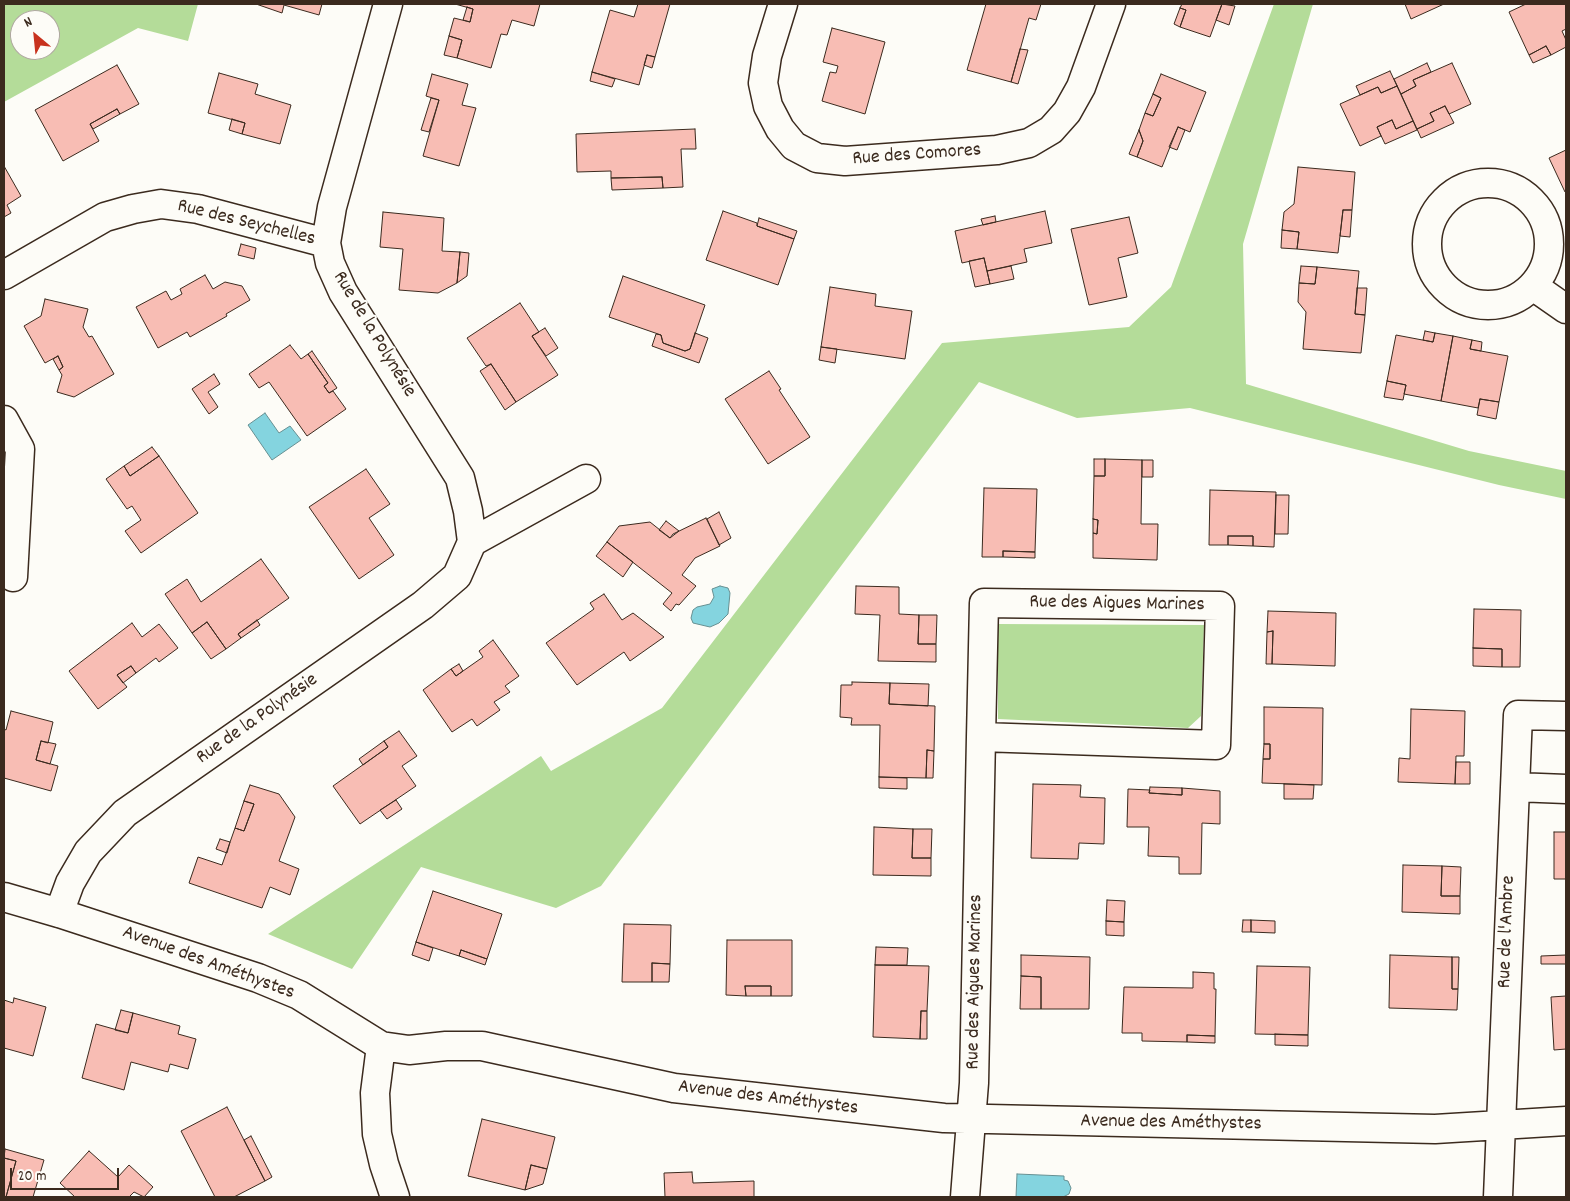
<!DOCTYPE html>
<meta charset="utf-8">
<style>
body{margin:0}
#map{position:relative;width:1570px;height:1201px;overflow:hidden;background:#fdfcf7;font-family:Dekko,sans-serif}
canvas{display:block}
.frame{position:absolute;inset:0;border:5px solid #3b2a1e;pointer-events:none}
.north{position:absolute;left:10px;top:10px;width:50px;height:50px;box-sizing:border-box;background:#fdfcf7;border:1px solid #afa8a0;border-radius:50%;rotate:332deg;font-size:14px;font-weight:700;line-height:20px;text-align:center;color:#3b2a1e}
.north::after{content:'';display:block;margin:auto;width:18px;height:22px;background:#c8321e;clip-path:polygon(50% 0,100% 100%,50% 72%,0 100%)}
.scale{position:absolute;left:10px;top:1168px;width:109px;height:22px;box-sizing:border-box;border:2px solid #3b2a1e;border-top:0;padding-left:6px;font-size:15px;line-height:18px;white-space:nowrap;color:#3b2a1e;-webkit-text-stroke:4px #fdfcf7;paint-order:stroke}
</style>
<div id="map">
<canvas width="1570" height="1201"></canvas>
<div class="frame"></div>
<div class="north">N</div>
<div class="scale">20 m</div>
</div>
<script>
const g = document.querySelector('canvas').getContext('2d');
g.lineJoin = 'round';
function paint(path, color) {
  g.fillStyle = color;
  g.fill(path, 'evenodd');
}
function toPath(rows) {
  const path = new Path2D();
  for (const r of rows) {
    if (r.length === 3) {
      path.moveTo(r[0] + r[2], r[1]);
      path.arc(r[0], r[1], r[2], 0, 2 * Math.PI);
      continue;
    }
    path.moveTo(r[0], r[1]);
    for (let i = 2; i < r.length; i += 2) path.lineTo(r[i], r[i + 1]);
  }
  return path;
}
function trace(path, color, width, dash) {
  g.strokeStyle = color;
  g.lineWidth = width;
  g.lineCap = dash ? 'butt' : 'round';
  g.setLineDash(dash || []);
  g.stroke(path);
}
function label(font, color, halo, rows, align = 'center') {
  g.font = font + ' Dekko,sans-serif';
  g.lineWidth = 4;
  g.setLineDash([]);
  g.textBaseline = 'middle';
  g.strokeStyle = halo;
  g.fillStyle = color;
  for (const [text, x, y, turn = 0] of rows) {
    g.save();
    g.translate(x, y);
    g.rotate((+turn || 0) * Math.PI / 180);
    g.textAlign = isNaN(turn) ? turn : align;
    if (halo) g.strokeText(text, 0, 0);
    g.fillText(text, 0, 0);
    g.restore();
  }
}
const green = toPath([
 [4,4,198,4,188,41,138,28,4,102],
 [20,20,50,20,50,50,20,50],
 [1274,4,1313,4,1243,244,1246,384,1469,451,1566,471,1566,499,1499,485,1190,408,1077,418,979,382,601,886,556,908,421,867,352,969,268,934,541,756,551,771,662,708,942,343,1129,327,1171,287],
 [998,624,1204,625,1201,716,1188,728,998,719]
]);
const water = toPath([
 [265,413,279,433,290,426,301,440,272,460,248,425,265,413],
 [720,586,728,588,730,593,728,614,719,623,710,627,693,623,691,618,693,610,697,607,710,604,714,597,712,589,720,586],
 [1017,1174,1064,1176,1064,1180,1068,1181,1071,1188,1069,1194,1063,1197,1016,1197,1017,1174]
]);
const building = toPath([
 [256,4,322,4,319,15,284,5,282,13,256,4],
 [455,4,540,4,534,26,512,20,507,35,501,34,491,68,457,58,462,40,449,36,454,18,470,22,473,9,455,4],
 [638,4,670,4,655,57,647,55,639,85,592,72,610,10,634,17,638,4],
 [986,4,1041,4,1036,20,1029,18,1011,82,967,70,986,4],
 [1182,4,1222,4,1210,37,1180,27,1186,10,1180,8,1182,4],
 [1222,4,1235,6,1229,25,1216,20,1222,4],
 [1405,4,1444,4,1411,19,1405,4],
 [1526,4,1566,4,1566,29,1562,31,1566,40,1566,47,1551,55,1546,46,1529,55,1509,12,1526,4],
 [467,7,473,9,470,22,463,20,467,7],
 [1180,8,1186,10,1180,27,1174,24,1180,8],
 [832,28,885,42,865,114,822,101,830,72,836,73,838,66,823,62,832,28],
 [449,36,462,40,457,58,444,55,449,36],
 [1546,46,1551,55,1533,63,1529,55,1546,46],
 [1020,49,1028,50,1018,84,1011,82,1020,49],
 [647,55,655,57,652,68,644,65,647,55],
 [1427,63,1431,72,1413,80,1416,86,1401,94,1394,79,1427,63],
 [1452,63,1471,104,1449,114,1445,106,1430,113,1434,121,1417,129,1401,94,1416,86,1413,80,1452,63],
 [117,65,139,104,120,114,117,109,90,124,99,141,63,161,35,110,117,65],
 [1390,71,1397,86,1381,93,1378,87,1360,95,1356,86,1390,71],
 [592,72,615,79,612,87,590,81,592,72],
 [219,73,258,84,255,94,291,105,280,144,242,134,245,123,208,113,219,73],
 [432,74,468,84,462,105,476,108,459,166,423,156,439,100,426,96,432,74],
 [1161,74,1206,92,1190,132,1178,127,1162,167,1137,157,1143,141,1139,130,1145,113,1153,116,1161,98,1153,94,1161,74],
 [1397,86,1413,121,1396,129,1392,120,1377,127,1381,136,1360,146,1340,104,1378,87,1381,93,1397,86],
 [1153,94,1161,98,1153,116,1145,113,1153,94],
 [431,98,439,100,429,132,421,130,431,98],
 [1445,106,1454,123,1421,138,1417,129,1434,121,1430,113,1445,106],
 [117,109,120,114,93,129,90,124,117,109],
 [232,119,245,123,242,134,229,130,232,119],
 [1392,120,1396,129,1413,121,1417,130,1385,144,1377,127,1392,120],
 [1178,127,1185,130,1177,150,1169,147,1178,127],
 [695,129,696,149,681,149,683,187,663,188,662,177,611,178,611,171,577,172,576,134,695,129],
 [1139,130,1143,141,1137,157,1129,154,1139,130],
 [1566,150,1566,192,1565,192,1549,158,1566,150],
 [4,166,21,196,7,205,11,213,4,217,4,166],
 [1298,167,1355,172,1352,210,1343,210,1338,253,1297,249,1299,232,1282,230,1284,212,1294,204,1298,167],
 [662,177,663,188,612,190,611,178,662,177],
 [1343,210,1352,210,1350,237,1340,236,1343,210],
 [723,211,757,223,757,226,794,239,778,285,706,260,723,211],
 [1045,211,1052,243,1024,249,1027,262,987,271,984,258,962,263,955,231,1045,211],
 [383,212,444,218,442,251,460,252,457,283,438,293,399,290,403,249,380,247,383,212],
 [995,216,996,222,983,225,981,219,995,216],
 [1129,217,1138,253,1118,258,1127,297,1089,305,1071,229,1129,217],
 [759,218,797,231,794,239,757,226,759,218],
 [1282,230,1299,232,1297,249,1281,248,1282,230],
 [241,244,256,248,254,259,238,255,241,244],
 [460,252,469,253,467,276,457,283,460,252],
 [984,258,990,284,975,287,969,261,984,258],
 [1011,266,1014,279,990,284,987,271,1011,266],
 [1301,266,1317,267,1315,284,1299,283,1301,266],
 [1317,267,1359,271,1355,314,1365,315,1361,353,1303,349,1306,312,1298,302,1299,283,1315,284,1317,267],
 [205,275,213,289,225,282,242,286,250,300,226,314,227,316,190,337,187,332,158,348,136,307,166,291,171,300,182,294,180,289,205,275],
 [623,276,705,305,690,349,685,351,663,343,661,335,609,317,623,276],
 [830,287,876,294,875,306,912,311,905,359,821,347,830,287],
 [1357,288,1367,288,1365,315,1355,314,1357,288],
 [45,299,88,309,83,327,89,337,92,336,114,374,74,397,57,392,62,375,59,370,63,367,58,356,45,363,24,326,41,316,45,299],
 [520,303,539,332,532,336,558,375,516,402,491,364,486,366,467,338,520,303],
 [545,328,558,348,546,356,532,336,545,328],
 [1425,331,1435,333,1433,342,1423,340,1425,331],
 [695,333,708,338,699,363,652,346,656,334,661,335,663,343,685,351,690,349,695,333],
 [1435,333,1453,336,1441,401,1404,394,1406,385,1387,381,1396,335,1433,342,1435,333],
 [1453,336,1472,340,1470,349,1508,356,1499,402,1480,399,1478,408,1441,401,1453,336],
 [1472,340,1482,342,1481,351,1470,349,1472,340],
 [290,345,301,359,308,354,328,383,324,386,329,393,333,391,346,409,307,436,269,382,259,388,249,374,290,345],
 [821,347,837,349,835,363,819,360,821,347],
 [312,351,337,388,329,393,324,386,328,383,308,354,312,351],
 [58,356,63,367,59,370,53,359,58,356],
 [491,364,516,402,505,410,480,371,491,364],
 [769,371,781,389,779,390,810,437,768,464,725,399,769,371],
 [214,374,220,384,208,392,218,407,209,414,192,389,214,374],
 [1387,381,1406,385,1403,400,1384,397,1387,381],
 [1480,399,1499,402,1496,419,1477,415,1480,399],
 [152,447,159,456,130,476,124,466,152,447],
 [159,456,198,513,141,553,125,531,141,520,132,506,127,509,106,479,124,466,130,476,159,456],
 [1094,459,1105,459,1105,476,1094,476,1094,459],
 [1105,459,1142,460,1141,524,1158,524,1157,560,1093,558,1093,533,1097,534,1098,520,1093,519,1094,476,1105,476,1105,459],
 [1142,460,1153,460,1153,477,1142,477,1142,460],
 [366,469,390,504,369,518,394,555,359,579,309,507,366,469],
 [984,488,1037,489,1035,552,1003,551,1003,557,982,557,984,488],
 [1210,490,1276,492,1274,547,1253,546,1253,536,1228,536,1228,545,1209,545,1210,490],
 [1276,495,1289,495,1288,534,1275,534,1276,495],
 [719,512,731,538,719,545,707,519,719,512],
 [706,518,720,546,695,558,682,575,696,586,679,605,676,604,671,611,663,604,672,593,607,542,619,526,650,522,670,538,673,534,706,518],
 [1093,519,1098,520,1097,534,1093,533,1093,519],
 [666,521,679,531,670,538,659,530,666,521],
 [1228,536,1253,536,1253,546,1228,545,1228,536],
 [607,542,633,562,623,577,596,556,607,542],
 [1003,551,1035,552,1035,558,1003,557,1003,551],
 [261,559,289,598,238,634,241,638,226,649,207,622,192,633,165,594,187,579,201,602,261,559],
 [856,586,899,587,899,614,919,615,918,644,936,644,936,662,878,661,880,615,855,614,856,586],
 [604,594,622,620,633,613,664,637,630,661,624,652,577,685,546,643,594,609,590,603,604,594],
 [1474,609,1521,610,1520,667,1502,667,1502,649,1473,648,1474,609],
 [1268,611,1336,613,1335,666,1272,664,1273,631,1267,632,1268,611],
 [919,615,937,615,936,644,918,644,919,615],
 [257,620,260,625,241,638,238,634,257,620],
 [207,622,226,649,211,659,192,633,207,622],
 [132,623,142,637,159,624,178,648,159,662,156,658,136,673,131,666,117,675,127,687,98,709,69,671,132,623],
 [1273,631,1272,664,1266,664,1267,632,1273,631],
 [493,640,519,676,505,686,510,692,494,702,500,710,477,726,472,719,452,732,423,690,451,669,456,676,463,671,483,657,479,651,493,640],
 [1473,648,1502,649,1502,667,1473,666,1473,648],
 [459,664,463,671,456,676,451,669,459,664],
 [131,666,136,673,123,683,117,675,131,666],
 [852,682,890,683,889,704,935,706,934,751,927,750,926,778,879,777,880,725,851,725,852,718,840,717,841,685,852,685,852,682],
 [890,683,929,684,928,706,889,704,890,683],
 [1264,707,1323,708,1322,785,1262,783,1263,759,1270,759,1270,744,1264,744,1264,707],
 [1411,709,1465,711,1464,756,1456,756,1455,784,1398,782,1399,758,1410,759,1411,709],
 [11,711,53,722,48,743,41,741,36,760,58,766,51,791,4,778,4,729,6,730,11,711],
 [399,731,417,756,402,766,416,786,360,824,333,786,388,747,384,741,399,731],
 [41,741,56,744,50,764,36,760,41,741],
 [384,741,388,747,363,765,359,759,384,741],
 [1264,744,1270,744,1270,759,1263,759,1264,744],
 [927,750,934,751,933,778,926,778,927,750],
 [1456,762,1470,762,1470,784,1455,784,1456,762],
 [879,777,907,778,907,789,879,788,879,777],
 [1033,784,1081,785,1080,797,1105,798,1104,844,1079,843,1078,859,1031,858,1033,784],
 [1284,784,1314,785,1313,799,1284,799,1284,784],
 [250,785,279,794,295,817,279,861,299,869,290,895,270,887,262,908,189,883,198,857,222,865,235,828,244,831,254,804,244,801,250,785],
 [1150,787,1182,788,1182,795,1149,793,1150,787],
 [1182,788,1220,791,1220,824,1202,823,1201,874,1179,874,1179,857,1148,856,1149,827,1127,827,1128,789,1150,790,1149,793,1182,795,1182,788],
 [396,800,402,809,387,819,380,810,396,800],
 [244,801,254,804,244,831,235,828,244,801],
 [874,827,913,829,912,858,931,858,931,876,873,875,874,827],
 [913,829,932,829,931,858,912,858,913,829],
 [1554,832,1566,832,1566,879,1554,879,1554,832],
 [220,839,230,842,227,853,216,849,220,839],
 [1403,865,1442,866,1441,896,1460,896,1460,914,1402,912,1403,865],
 [1442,866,1461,867,1460,896,1441,896,1442,866],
 [433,891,502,914,487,959,461,950,459,956,416,942,433,891],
 [1107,900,1125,901,1124,922,1106,921,1107,900],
 [1243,920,1251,920,1251,932,1242,932,1243,920],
 [1251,920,1275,921,1275,933,1251,932,1251,920],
 [1106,921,1124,922,1124,936,1106,935,1106,921],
 [624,924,671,925,670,964,652,963,652,982,622,982,624,924],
 [727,940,792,940,792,996,771,996,771,986,745,986,746,996,726,995,727,940],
 [416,942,433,948,429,961,412,955,416,942],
 [876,947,908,948,907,965,875,965,876,947],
 [461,950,487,959,485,965,459,956,461,950],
 [1021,955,1090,957,1089,1009,1041,1009,1041,977,1021,976,1021,955],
 [1390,955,1452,957,1452,989,1458,989,1457,1010,1389,1008,1390,955],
 [1566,955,1566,964,1541,964,1541,956,1566,955],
 [1452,957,1459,957,1458,989,1452,989,1452,957],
 [652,963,670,964,669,982,652,982,652,963],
 [875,965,929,966,927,1011,921,1011,920,1039,873,1037,875,965],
 [1257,966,1310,967,1308,1035,1255,1034,1257,966],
 [1193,972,1214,973,1214,989,1216,989,1215,1036,1187,1035,1187,1042,1142,1041,1142,1033,1122,1033,1124,987,1193,988,1193,972],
 [1021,976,1041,977,1041,1009,1020,1009,1021,976],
 [745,986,771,986,771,996,746,996,745,986],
 [1566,996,1566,1049,1554,1050,1551,997,1566,996],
 [14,998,46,1007,33,1056,4,1048,4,1000,13,1003,14,998],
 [121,1010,133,1013,128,1033,115,1030,121,1010],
 [921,1011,927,1011,927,1039,920,1039,921,1011],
 [133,1013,180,1026,178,1034,196,1039,188,1069,170,1064,168,1072,131,1062,124,1090,82,1078,96,1024,128,1033,133,1013],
 [1275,1034,1308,1035,1308,1046,1275,1045,1275,1034],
 [1187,1035,1215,1036,1215,1043,1187,1042,1187,1035],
 [227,1107,265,1181,234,1197,215,1197,181,1131,227,1107],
 [482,1119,555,1137,547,1169,531,1165,525,1190,468,1176,482,1119],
 [251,1136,272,1177,265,1181,244,1140,251,1136],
 [5,1149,44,1160,33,1197,6,1197,16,1161,4,1158,5,1149],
 [89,1151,118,1177,129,1165,153,1187,144,1197,134,1192,129,1197,75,1197,60,1183,89,1151],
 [4,1158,16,1161,6,1197,4,1197,4,1158],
 [531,1165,547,1169,543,1184,525,1190,531,1165],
 [692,1172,693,1183,754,1181,754,1197,665,1197,664,1173,692,1172]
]);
const street = toPath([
 [783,4,767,56,763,83,768,106,780,129,794,146,817,158,845,161,997,150,1029,143,1051,130,1067,112,1081,87,1111,4],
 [1488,244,61],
 [4,275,105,217,133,209,161,204,198,209,326,243],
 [1533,286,1566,309],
 [4,420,20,449,13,577],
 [472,542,586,479],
 [1515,787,1566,789],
 [4,897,59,913,258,978,299,995,381,1046,409,1050,446,1046,482,1046,674,1088,944,1118,1435,1129,1566,1121],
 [59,913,70,883,88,852,125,813,423,605,457,576,472,542,468,511,460,478,343,292,330,263,326,243,332,207,388,4],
 [381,1046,375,1093,377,1134,384,1164,395,1197],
 [965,1197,974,1083,981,737,984,603,1220,606,1216,745,981,737],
 [1498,1197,1518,715,1566,716]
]);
const streetNames = [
 ["Rue des Comores",917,156,-4],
 ["Rue des Seychelles",246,224,14],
 ["Rue de la Polynésie",373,335,59],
 ["Rue des Aigues Marines",1117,605,1],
 ["Rue de la Polynésie",258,720,-35],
 ["Rue de l'Ambre",1508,932,-88],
 ["Avenue des Améthystes",208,964,20],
 ["Rue des Aigues Marines",976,982,-89],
 ["Avenue des Améthystes",768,1099,7],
 ["Avenue des Améthystes",1171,1124,1]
];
paint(green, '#b4dc99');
paint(water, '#84d4df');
trace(water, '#679092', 1);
paint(building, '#f8bdb4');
trace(building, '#3b2a1e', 1);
trace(street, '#3b2a1e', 31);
trace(street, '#fdfcf7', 28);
label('20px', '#3b2a1e', '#fdfcf7', streetNames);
</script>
